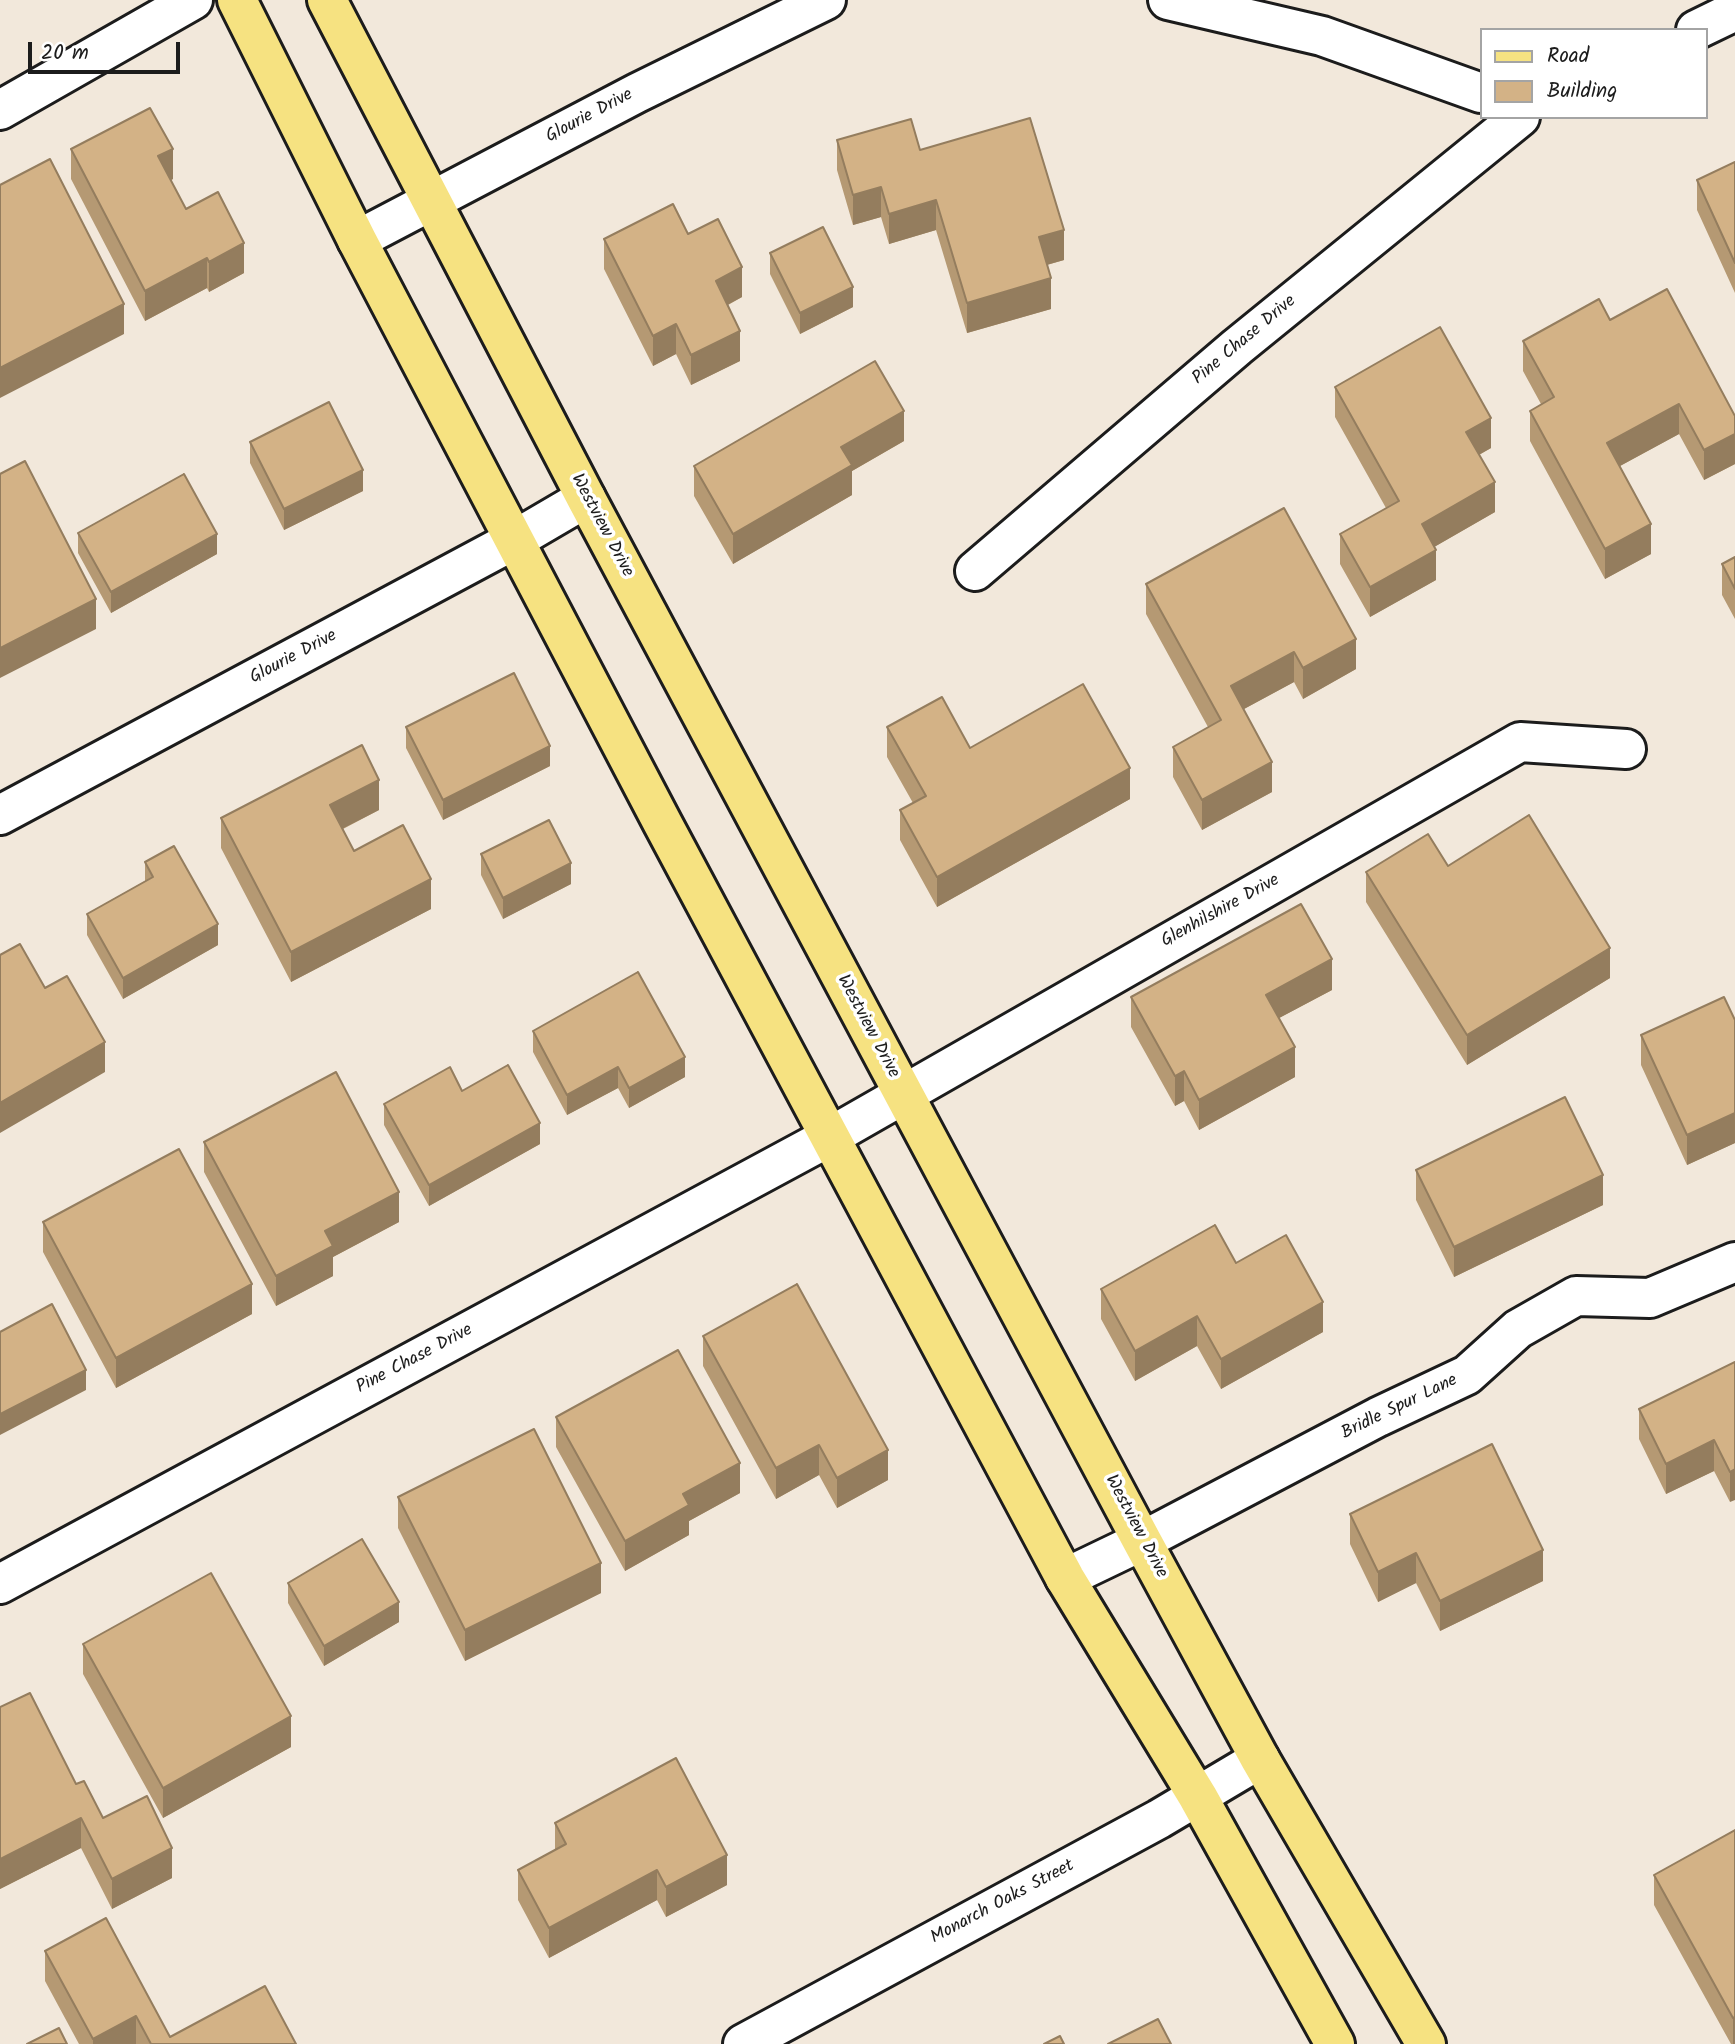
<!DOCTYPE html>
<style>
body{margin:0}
#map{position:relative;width:1735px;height:2044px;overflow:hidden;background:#f2e8db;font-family:Kalam,sans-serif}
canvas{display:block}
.legend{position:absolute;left:1480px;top:28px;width:228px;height:91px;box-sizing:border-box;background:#fff;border:2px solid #a4a4a4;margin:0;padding:9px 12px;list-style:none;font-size:21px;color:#1c1c1c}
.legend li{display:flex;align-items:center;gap:14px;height:35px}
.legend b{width:35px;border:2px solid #a4a4a4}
.scale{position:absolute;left:28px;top:42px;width:152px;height:32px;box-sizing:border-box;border:4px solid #1c1c1c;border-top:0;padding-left:9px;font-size:21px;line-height:24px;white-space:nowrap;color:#1c1c1c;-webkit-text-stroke:5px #fff;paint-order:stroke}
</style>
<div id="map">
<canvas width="1735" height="2044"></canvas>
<ul class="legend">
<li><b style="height:9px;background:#f6e281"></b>Road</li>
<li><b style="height:19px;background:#d3b286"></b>Building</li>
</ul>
<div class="scale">20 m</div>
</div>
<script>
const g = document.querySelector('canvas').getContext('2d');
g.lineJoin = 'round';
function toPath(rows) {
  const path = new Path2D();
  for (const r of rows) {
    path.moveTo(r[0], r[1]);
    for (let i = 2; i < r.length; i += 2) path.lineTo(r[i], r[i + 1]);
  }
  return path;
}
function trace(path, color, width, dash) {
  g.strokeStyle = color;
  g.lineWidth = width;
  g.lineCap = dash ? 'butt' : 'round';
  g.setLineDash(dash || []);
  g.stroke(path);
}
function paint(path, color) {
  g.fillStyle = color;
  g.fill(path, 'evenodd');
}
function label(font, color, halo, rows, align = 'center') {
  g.font = font + ' Kalam,sans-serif';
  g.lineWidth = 7;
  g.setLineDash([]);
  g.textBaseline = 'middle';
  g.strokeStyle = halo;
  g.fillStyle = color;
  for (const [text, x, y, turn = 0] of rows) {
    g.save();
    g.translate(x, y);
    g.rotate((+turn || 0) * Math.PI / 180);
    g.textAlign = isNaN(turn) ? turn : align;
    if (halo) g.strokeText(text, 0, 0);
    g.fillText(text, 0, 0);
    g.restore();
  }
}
const minor = toPath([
 [1168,0,1322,36,1481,93],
 [1696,30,1735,11],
 [0,110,193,0],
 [357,240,637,93,826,0],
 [975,571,1237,347,1520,117],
 [0,815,516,539,586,498],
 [1065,1578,1142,1541,1378,1417,1467,1375,1518,1329,1576,1296,1650,1298,1735,1262],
 [0,1584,831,1136,1520,742,1626,749],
 [743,2044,1159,1819,1260,1759]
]);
const major = toPath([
 [237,0,357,240,663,824,1065,1578,1198,1797,1335,2044],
 [327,0,586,498,1142,1541,1260,1759,1426,2044]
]);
const wall = toPath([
 [837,140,920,150,1064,260,1047,265,1051,309,967,333,936,230,889,244,881,217,853,225,837,170],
 [71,149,173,179,171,180,186,209,244,273,209,292,207,288,145,321,71,179],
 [1735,162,1735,293,1697,210,1697,180],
 [688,234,742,297,728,305,740,361,691,385,676,354,653,366,604,269,604,239],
 [770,253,853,307,800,334,770,274],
 [1610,320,1735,416,1735,464,1704,480,1679,434,1620,466,1651,554,1605,579,1530,441,1530,411,1541,404,1523,371,1523,341],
 [1335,387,1491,448,1479,455,1495,512,1434,547,1436,580,1370,617,1340,564,1340,534,1386,508,1335,417],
 [904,441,852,471,852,495,733,564,694,496,694,466],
 [250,442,363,491,284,530,250,463],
 [78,533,217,554,111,613,78,553],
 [1735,557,1735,619,1722,595,1722,564],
 [1146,584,1356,669,1303,699,1294,682,1244,709,1272,792,1202,830,1173,777,1173,747,1208,727,1146,614],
 [406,727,550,766,443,820,406,748],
 [887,727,970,748,1130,799,937,907,900,840,900,810,913,803,887,757],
 [379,810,343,829,354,851,431,909,291,982,221,848,221,818],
 [481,854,571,884,503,919,481,875],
 [145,862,218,945,123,999,87,935,87,914,145,881],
 [1448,866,1610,978,1467,1065,1366,902,1366,872],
 [1332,990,1279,1018,1295,1077,1199,1130,1184,1101,1175,1106,1131,1027,1131,997],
 [1735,1020,1735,1143,1687,1165,1641,1065,1641,1035],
 [533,1031,685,1077,629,1108,618,1088,567,1115,533,1052],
 [462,1091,540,1144,429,1206,384,1125,384,1104],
 [204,1142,399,1222,333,1257,333,1276,276,1306,204,1172],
 [1416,1170,1603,1205,1454,1277,1416,1200],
 [43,1222,252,1314,116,1388,43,1252],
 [1101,1289,1323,1332,1221,1389,1197,1346,1135,1381,1101,1319],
 [703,1336,888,1480,837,1508,819,1475,776,1499,703,1366],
 [1735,1362,1730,1502,1714,1471,1666,1494,1639,1439,1639,1409],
 [556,1417,740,1493,689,1521,689,1535,625,1571,556,1447],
 [398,1497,601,1593,465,1661,398,1528],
 [1350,1514,1543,1581,1440,1631,1416,1583,1378,1602,1350,1544],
 [288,1583,399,1622,324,1666,288,1603],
 [83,1644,291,1747,163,1818,83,1674],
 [0,1707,76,1784,103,1818,172,1878,112,1909,81,1848,0,1889],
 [555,1823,727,1885,666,1917,657,1900,549,1958,518,1900,518,1870,555,1850],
 [1735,1830,1735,2044,1731,2044,1654,1905,1654,1875],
 [45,1951,170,2037,296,2044,79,2044,45,1981]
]);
const shadedWall = toPath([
 [173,149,173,179,158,186,158,156],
 [881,187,881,217,853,225,853,195],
 [936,200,936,230,889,244,889,214],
 [1064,230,1064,260,1039,267,1039,237],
 [244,243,244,273,209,292,209,262],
 [207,258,207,288,145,321,145,291],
 [742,267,742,297,716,311,716,281],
 [1051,278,1051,309,967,333,967,303],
 [853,287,853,307,800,334,800,313],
 [124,304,124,334,0,398,0,368],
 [676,324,676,354,653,366,653,336],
 [740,331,740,361,691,385,691,355],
 [1679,404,1679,434,1607,473,1607,443],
 [904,411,904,441,852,471,852,495,733,564,733,534,841,447],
 [1491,418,1491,448,1466,462,1466,432],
 [1735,434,1735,464,1704,480,1704,450],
 [363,470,363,491,284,530,284,509],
 [1495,482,1495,512,1422,554,1422,524],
 [1651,524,1651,554,1605,579,1605,549],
 [217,534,217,554,111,613,111,592],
 [1436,550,1436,580,1370,617,1370,587],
 [96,599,96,629,0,678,0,648],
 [1356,639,1356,669,1303,699,1303,668],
 [1294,652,1294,682,1231,716,1231,686],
 [550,746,550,766,443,820,443,800],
 [1272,762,1272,792,1202,830,1202,800],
 [1130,768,1130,799,937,907,937,877],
 [379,780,379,810,330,835,330,805],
 [571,863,571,884,503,919,503,898],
 [431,879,431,909,291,982,291,952],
 [218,924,218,945,123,999,123,978],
 [1610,948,1610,978,1467,1065,1467,1035],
 [1332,959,1332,990,1266,1025,1266,995],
 [105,1042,105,1072,0,1133,0,1103],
 [1295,1047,1295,1077,1199,1130,1199,1100],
 [685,1057,685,1077,629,1108,629,1088],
 [618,1067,618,1088,567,1115,567,1095],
 [1184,1071,1184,1101,1175,1106,1175,1076],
 [1735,1113,1735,1143,1687,1165,1687,1135],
 [540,1123,540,1144,429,1206,429,1185],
 [1603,1175,1603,1205,1454,1277,1454,1247],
 [399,1192,399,1222,333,1257,333,1276,276,1306,276,1276,325,1231],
 [252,1284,252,1314,116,1388,116,1358],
 [1323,1302,1323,1332,1221,1389,1221,1359],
 [1197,1316,1197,1346,1135,1381,1135,1351],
 [86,1370,86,1390,0,1435,0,1414],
 [1714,1440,1714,1471,1666,1494,1666,1464],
 [819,1445,819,1475,776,1499,776,1468],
 [888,1450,888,1480,837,1508,837,1478],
 [740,1463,740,1493,689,1521,689,1535,625,1571,625,1541,683,1494],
 [1735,1469,1735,1500,1730,1502,1730,1472],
 [1543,1550,1543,1581,1440,1631,1440,1601],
 [1416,1553,1416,1583,1378,1602,1378,1572],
 [601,1563,601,1593,465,1661,465,1630],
 [399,1602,399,1622,324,1666,324,1646],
 [291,1716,291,1747,163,1818,163,1788],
 [81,1818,81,1848,0,1889,0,1859],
 [172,1848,172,1878,112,1909,112,1879],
 [727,1855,727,1885,666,1917,666,1887],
 [657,1870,657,1900,549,1958,549,1928],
 [136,2016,136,2044,93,2044,93,2039],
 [1735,2017,1735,2044,1733,2044,1733,2018]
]);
const building = toPath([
 [150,108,173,149,158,156,186,209,218,192,244,243,209,262,207,258,145,291,71,149,150,108],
 [1030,118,1064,230,1039,237,1051,278,967,303,936,200,889,214,881,187,853,195,837,140,911,119,920,150,1030,118],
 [50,159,124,304,0,368,0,185,50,159],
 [1735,162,1735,263,1697,180,1735,162],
 [673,204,688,234,718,219,742,267,716,281,740,331,691,355,676,324,653,336,604,239,673,204],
 [823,227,853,287,800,313,770,253,823,227],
 [1667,289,1735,416,1735,434,1704,450,1679,404,1607,443,1651,524,1605,549,1530,411,1554,397,1523,341,1599,299,1610,320,1667,289],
 [1440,327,1491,418,1466,432,1495,482,1422,524,1436,550,1370,587,1340,534,1399,501,1335,387,1440,327],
 [875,361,904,411,841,447,852,465,733,534,694,466,875,361],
 [329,402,363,470,284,509,250,442,329,402],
 [25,461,96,599,0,648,0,474,25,461],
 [184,474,217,534,111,592,78,533,184,474],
 [1284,508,1356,639,1303,668,1294,652,1231,686,1272,762,1202,800,1173,747,1221,720,1146,584,1284,508],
 [1735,557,1735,589,1722,564,1735,557],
 [514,673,550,746,443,800,406,727,514,673],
 [1083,684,1130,768,937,877,900,810,926,796,887,727,942,697,970,748,1083,684],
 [362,745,379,780,330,805,354,851,403,825,431,879,291,952,221,818,362,745],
 [1529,815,1610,948,1467,1035,1366,872,1428,834,1448,866,1529,815],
 [549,820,571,863,503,898,481,854,549,820],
 [174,846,218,924,123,978,87,914,153,877,145,862,174,846],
 [1301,904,1332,959,1266,995,1295,1047,1199,1100,1184,1071,1175,1076,1131,997,1301,904],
 [20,944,45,988,67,976,105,1042,0,1103,0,955,20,944],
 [638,972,685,1057,629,1088,618,1067,567,1095,533,1031,638,972],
 [1724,997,1735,1020,1735,1113,1687,1135,1641,1035,1724,997],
 [508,1065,540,1123,429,1185,384,1104,450,1067,462,1091,508,1065],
 [336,1072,399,1192,325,1231,333,1246,276,1276,204,1142,336,1072],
 [1565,1097,1603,1175,1454,1247,1416,1170,1565,1097],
 [179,1149,252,1284,116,1358,43,1222,179,1149],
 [1215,1225,1236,1263,1286,1235,1323,1302,1221,1359,1197,1316,1135,1351,1101,1289,1215,1225],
 [797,1284,888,1450,837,1478,819,1445,776,1468,703,1336,797,1284],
 [52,1304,86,1370,0,1414,0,1332,52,1304],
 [678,1350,740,1463,683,1494,689,1505,625,1541,556,1417,678,1350],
 [1735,1362,1735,1469,1730,1472,1714,1440,1666,1464,1639,1409,1735,1362],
 [534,1429,601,1563,465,1630,398,1497,534,1429],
 [1492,1444,1543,1550,1440,1601,1416,1553,1378,1572,1350,1514,1492,1444],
 [362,1539,399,1602,324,1646,288,1583,362,1539],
 [211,1573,291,1716,163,1788,83,1644,211,1573],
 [30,1693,76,1784,84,1781,103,1818,147,1796,172,1848,112,1879,81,1818,0,1859,0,1707,30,1693],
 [676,1758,727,1855,666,1887,657,1870,549,1928,518,1870,566,1844,555,1823,676,1758],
 [1735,1830,1735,2017,1733,2018,1654,1875,1735,1830],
 [106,1918,170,2037,265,1986,296,2044,151,2044,136,2016,93,2039,45,1951,106,1918],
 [1158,2019,1171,2044,1108,2044,1158,2019],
 [59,2028,67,2044,27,2044,59,2028],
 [1060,2036,1064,2044,1044,2044,1060,2036]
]);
const streetNames = [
 ["Glourie Drive",590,117,-28],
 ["Pine Chase Drive",1245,341,-40],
 ["Westview Drive",601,526,62],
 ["Glourie Drive",294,658,-28],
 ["Glenhilshire Drive",1221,912,-29],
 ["Westview Drive",867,1027,62],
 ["Pine Chase Drive",415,1360,-28],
 ["Bridle Spur Lane",1400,1408,-26],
 ["Westview Drive",1135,1527,62],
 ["Monarch Oaks Street",1003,1903,-28]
];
trace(minor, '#1c1c1c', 44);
trace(major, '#1c1c1c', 44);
trace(minor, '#fff', 38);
trace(major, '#f6e281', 38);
paint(wall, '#b59973');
paint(shadedWall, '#947d5e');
paint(building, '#d3b286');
trace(building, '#947d5e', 2);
label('18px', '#1c1c1c', '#fff', streetNames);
</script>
